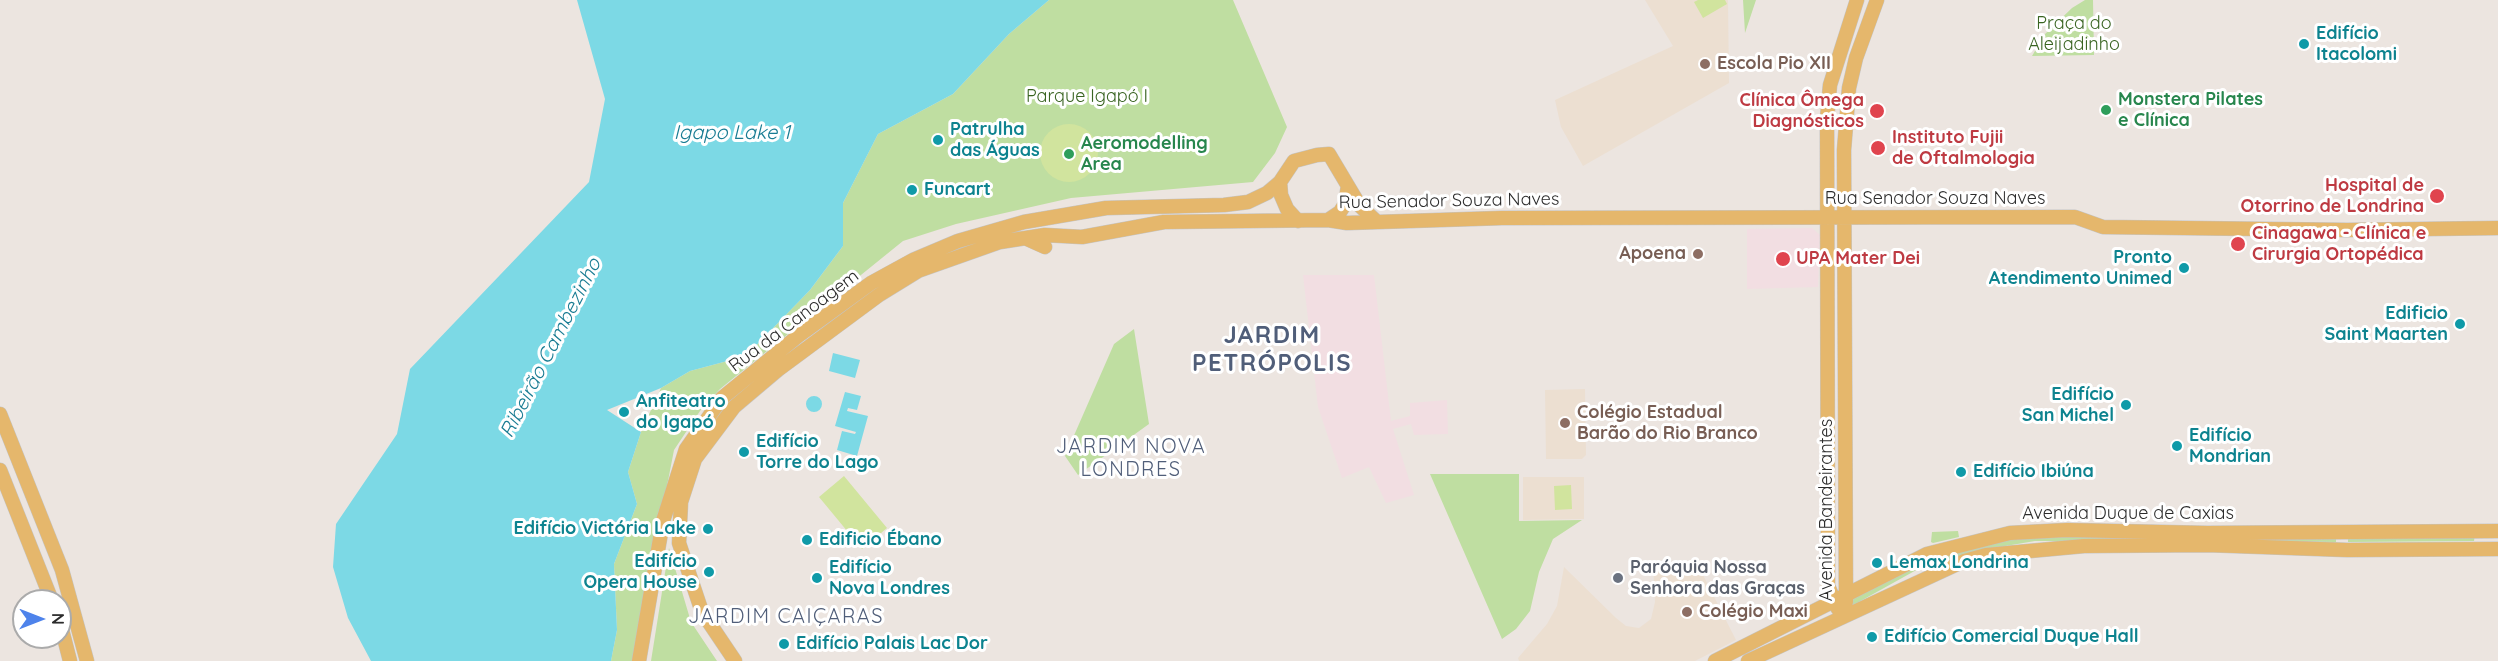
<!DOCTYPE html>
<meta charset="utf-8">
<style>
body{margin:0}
#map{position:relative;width:2498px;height:661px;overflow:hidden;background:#ece5e0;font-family:Quicksand,sans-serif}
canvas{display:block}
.north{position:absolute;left:12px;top:589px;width:60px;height:60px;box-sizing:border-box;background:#fff;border:2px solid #ababab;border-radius:50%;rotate:90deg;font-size:16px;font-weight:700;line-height:24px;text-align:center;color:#2c2c2c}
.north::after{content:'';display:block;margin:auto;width:21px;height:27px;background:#4e83eb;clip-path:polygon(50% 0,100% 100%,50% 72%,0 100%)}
</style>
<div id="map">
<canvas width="2498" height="661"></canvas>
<div class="north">N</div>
</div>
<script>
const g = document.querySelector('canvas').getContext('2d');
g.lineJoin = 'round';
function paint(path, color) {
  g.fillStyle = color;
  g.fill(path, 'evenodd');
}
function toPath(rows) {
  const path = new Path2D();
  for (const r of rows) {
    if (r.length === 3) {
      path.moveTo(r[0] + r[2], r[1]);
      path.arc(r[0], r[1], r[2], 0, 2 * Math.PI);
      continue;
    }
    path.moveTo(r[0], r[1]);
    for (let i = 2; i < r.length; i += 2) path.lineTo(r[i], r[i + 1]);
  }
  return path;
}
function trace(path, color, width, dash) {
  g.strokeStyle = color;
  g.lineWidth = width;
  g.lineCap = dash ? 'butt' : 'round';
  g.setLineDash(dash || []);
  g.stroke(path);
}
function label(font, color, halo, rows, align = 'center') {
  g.font = font + ' Quicksand,sans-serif';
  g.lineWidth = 6;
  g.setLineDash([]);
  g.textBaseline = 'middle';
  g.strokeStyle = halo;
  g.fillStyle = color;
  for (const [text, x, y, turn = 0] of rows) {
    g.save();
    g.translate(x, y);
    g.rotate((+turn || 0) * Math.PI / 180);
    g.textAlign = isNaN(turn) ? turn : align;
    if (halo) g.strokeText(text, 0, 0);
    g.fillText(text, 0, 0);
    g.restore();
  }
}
const education = toPath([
 [1645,0,1728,0,1729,83,1583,166,1561,127,1555,100,1673,46],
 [1585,389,1586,455,1582,459,1546,459,1545,390],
 [1523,477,1584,477,1584,519,1523,520],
 [1653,561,1700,569,1736,640,1695,661,1519,661,1518,658,1547,624,1557,606,1564,567,1616,618,1626,626,1639,628,1651,619,1655,602]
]);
const medical = toPath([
 [1812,228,1820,235,1818,287,1747,289,1747,229],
 [1303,275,1374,275,1391,421,1410,416,1410,403,1447,400,1448,434,1414,435,1411,424,1393,429,1414,495,1386,503,1369,467,1342,478,1318,407]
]);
const green = toPath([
 [1049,0,1233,0,1287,127,1275,153,1253,182,1071,198,956,224,903,241,720,389,700,411,674,450,633,661,611,661,617,630,614,564,637,504,628,472,641,432,661,388,690,371,746,356,810,290,843,246,843,203,878,134,953,94,1009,34],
 [1743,0,1756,0,1745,33],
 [2085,0,2093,0,2094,55,2032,56,2045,34,2072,8],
 [1134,329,1149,424,1078,475,1065,456,1114,344],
 [1430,474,1519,474,1519,521,1582,520,1553,539,1539,572,1530,611,1516,629,1502,639],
 [1958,531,1959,537,1933,543,1931,542,1932,532],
 [2035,534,2151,534,2193,541,2035,541,1982,550,1920,568,1848,608,1849,597,1936,554],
 [2336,534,2336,542,2215,541],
 [2348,534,2475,534,2474,541,2348,542],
 [669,548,691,622,717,661,651,661]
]);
const pitch = toPath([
 [1698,0,1725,0,1727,4,1703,18,1694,2],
 [1069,153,29],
 [844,476,887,528,862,549,819,497],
 [1571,485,1572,509,1555,510,1554,486]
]);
const water = toPath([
 [577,0,1049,0,1009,34,953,94,878,134,843,203,843,246,810,290,746,356,690,371,661,388,607,410,641,432,628,472,637,504,614,564,617,630,611,661,371,661,348,618,333,567,336,524,397,434,410,369,589,182,605,99],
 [833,353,860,360,855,378,829,371],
 [845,392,861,396,857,410,848,408,847,411,868,416,857,456,837,450,842,431,855,434,856,432,835,426],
 [814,404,8]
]);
const major = toPath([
 [1280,182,1281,195,1287,209,1298,221],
 [1328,220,1340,212,1345,204,1348,186],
 [1025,238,1045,247],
 [0,414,62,570,87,661],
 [0,470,52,601],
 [1846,602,1844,150,1849,88,1856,58,1877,0],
 [1838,609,1828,586,1827,119,1830,85,1857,0],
 [60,622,70,661],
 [639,661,663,521,686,449,722,398,798,336,871,283,913,260,958,241,1024,222,1106,208,1224,205,1248,202,1267,193,1280,182,1294,161,1317,155,1329,154,1360,206,1376,221],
 [735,661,702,612,679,543,681,502,695,459,734,407,779,369,879,295,918,271,1000,242,1045,235,1082,237,1164,222,1328,220,1347,223,1502,218,2075,217,2103,227,2347,230,2498,228],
 [1715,661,1927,554,2010,533,2067,530,2207,533,2498,531],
 [1748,661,1964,561,1986,555,2084,546,2207,545,2347,550,2498,549]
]);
const markers = [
 [2304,44,6,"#0f9aa8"],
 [1705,64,6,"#8d6e63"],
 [2106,110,6,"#2e9e5b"],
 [1877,111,8,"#e0444e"],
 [938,140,6,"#0f9aa8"],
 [1878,148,8,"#e0444e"],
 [1069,154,6,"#2e9e5b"],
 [912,190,6,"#0f9aa8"],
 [2437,196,8,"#e0444e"],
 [2238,244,8,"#e0444e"],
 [1698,254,6,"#8d6e63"],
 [1783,259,8,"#e0444e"],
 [2184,268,6,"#0f9aa8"],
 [2460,324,6,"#0f9aa8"],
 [2126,405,6,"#0f9aa8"],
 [624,412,6,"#0f9aa8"],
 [1565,423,6,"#8d6e63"],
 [2177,446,6,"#0f9aa8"],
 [744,452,6,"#0f9aa8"],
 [1961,472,6,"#0f9aa8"],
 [708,529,6,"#0f9aa8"],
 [807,540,6,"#0f9aa8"],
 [1877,563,6,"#0f9aa8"],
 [709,572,6,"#0f9aa8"],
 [817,578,6,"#0f9aa8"],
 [1618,578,6,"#6b7280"],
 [1687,612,6,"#8d6e63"],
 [1872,637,6,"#0f9aa8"],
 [784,644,6,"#0f9aa8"]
];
const parkNames = [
 ["Praça do",2074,24],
 ["Aleijadinho",2074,45],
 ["Parque Igapó I",1087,97]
];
const cultureNames = [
 ["Edifício",2316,34],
 ["Itacolomi",2316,55],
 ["Patrulha",950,130],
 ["das Águas",950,151],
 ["Funcart",924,190],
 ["Pronto",2172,258,"right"],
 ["Atendimento Unimed",2172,279,"right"],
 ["Edificio",2448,314,"right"],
 ["Saint Maarten",2448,335,"right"],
 ["Edifício",2114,395,"right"],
 ["San Michel",2114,416,"right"],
 ["Anfiteatro",636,402],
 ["do Igapó",636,423],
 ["Edifício",2189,436],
 ["Mondrian",2189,457],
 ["Edifício",756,442],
 ["Torre do Lago",756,463],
 ["Edifício Ibiúna",1973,472],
 ["Edifício Victória Lake",696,529,"right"],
 ["Edificio Ébano",819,540],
 ["Edifício",697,562,"right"],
 ["Opera House",697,583,"right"],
 ["Lemax Londrina",1889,563],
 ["Edifício",829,568],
 ["Nova Londres",829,589],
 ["Edifício Comercial Duque Hall",1884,637],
 ["Edifício Palais Lac Dor",796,644]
];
const educationNames = [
 ["Escola Pio XII",1717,64],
 ["Apoena",1686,254,"right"],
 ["Colégio Estadual",1577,413],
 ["Barão do Rio Branco",1577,434],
 ["Colégio Maxi",1699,612]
];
const leisureNames = [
 ["Monstera Pilates",2118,100],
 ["e Clínica",2118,121],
 ["Aeromodelling",1081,144],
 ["Area",1081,165]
];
const healthNames = [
 ["Clínica Ômega",1864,101,"right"],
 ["Diagnósticos",1864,122,"right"],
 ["Instituto Fujii",1892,138],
 ["de Oftalmologia",1892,159],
 ["Hospital de",2424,186,"right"],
 ["Otorrino de Londrina",2424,207,"right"],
 ["Cinagawa - Clínica e",2252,234],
 ["Cirurgia Ortopédica",2252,255],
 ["UPA Mater Dei",1796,259]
];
const streetNames = [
 ["Rua Senador Souza Naves",1935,199],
 ["Rua Senador Souza Naves",1449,201,-1],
 ["Rua da Canoagem",794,321,-37],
 ["Avenida Bandeirantes",1827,510,-90],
 ["Avenida Duque de Caxias",2128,514]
];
const worshipNames = [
 ["Paróquia Nossa",1630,568],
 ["Senhora das Graças",1630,589]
];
const waterNames = [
 ["Igapo Lake 1",732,133],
 ["Ribeirão Cambezinho",551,348,-63]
];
const neighbourhoodNames = [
 ["JARDIM NOVA",1131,447],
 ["LONDRES",1131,470],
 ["JARDIM CAIÇARAS",786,617]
];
const districtNames = [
 ["JARDIM",1272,336],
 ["PETRÓPOLIS",1272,364]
];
paint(education, '#ecdfd1');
paint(medical, '#f2dee2');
paint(green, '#bfdea1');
paint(pitch, '#d1e49e');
paint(water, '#7cd9e5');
trace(major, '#c4c4c4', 15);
trace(major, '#e5b76c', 14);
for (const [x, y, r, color] of markers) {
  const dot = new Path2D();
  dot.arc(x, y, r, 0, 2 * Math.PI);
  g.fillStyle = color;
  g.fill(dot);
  trace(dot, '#fff', 2);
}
label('18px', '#396421', '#fff', parkNames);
label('bold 18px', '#0d838f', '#fff', cultureNames, 'left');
label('bold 18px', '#785e54', '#fff', educationNames, 'left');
label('bold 18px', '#27864d', '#fff', leisureNames, 'left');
label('bold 18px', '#be3a42', '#fff', healthNames, 'left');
label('18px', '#2c2c2c', '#fff', streetNames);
label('bold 18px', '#5b616d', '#fff', worshipNames, 'left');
label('italic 20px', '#197c93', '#fff', waterNames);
g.letterSpacing = '1.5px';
label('20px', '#505e79', '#fff', neighbourhoodNames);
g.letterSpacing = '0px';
g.letterSpacing = '1.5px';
label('bold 24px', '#505e79', '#fff', districtNames);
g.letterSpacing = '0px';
</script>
